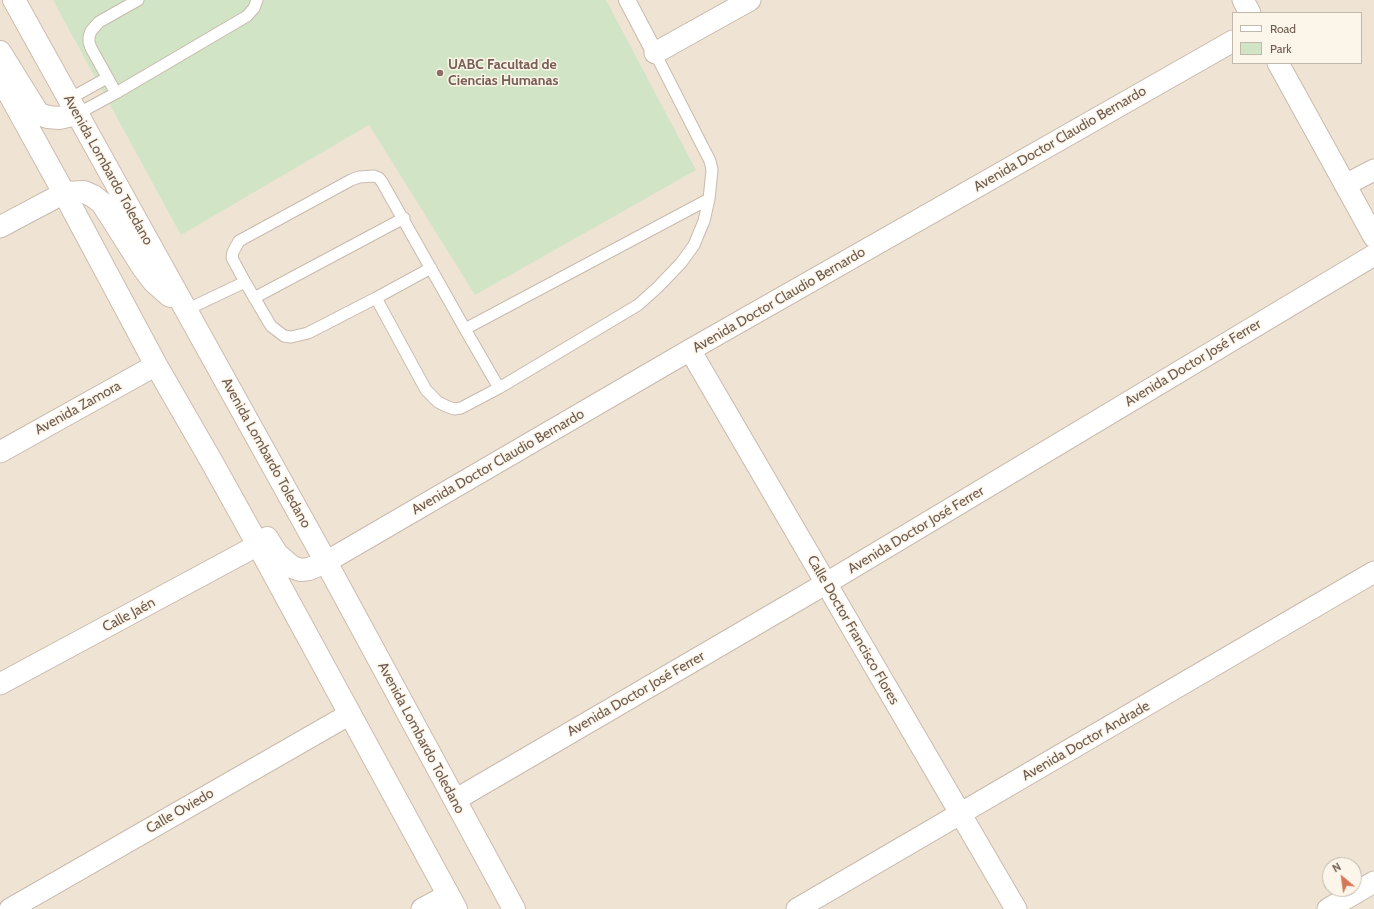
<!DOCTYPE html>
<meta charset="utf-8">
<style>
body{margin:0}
#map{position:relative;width:1374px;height:909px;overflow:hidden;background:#f9f2e5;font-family:Cabin,sans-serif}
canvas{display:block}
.legend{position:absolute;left:1232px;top:12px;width:130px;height:52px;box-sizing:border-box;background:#fcf6ea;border:1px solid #c3b8ac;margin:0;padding:5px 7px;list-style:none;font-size:12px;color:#6e5a4e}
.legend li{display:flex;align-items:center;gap:8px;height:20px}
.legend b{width:20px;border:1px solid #c3b8ac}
.north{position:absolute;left:1322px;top:857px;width:40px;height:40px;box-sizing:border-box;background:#fcf6ea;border:1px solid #c3b8ac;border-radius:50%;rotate:331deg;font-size:11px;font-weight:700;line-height:16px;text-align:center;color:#6e5a4e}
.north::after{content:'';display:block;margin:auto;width:14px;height:18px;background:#d2785a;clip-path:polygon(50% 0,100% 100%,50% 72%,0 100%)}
</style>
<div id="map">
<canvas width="1374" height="909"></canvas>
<ul class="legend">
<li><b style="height:5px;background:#fff"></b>Road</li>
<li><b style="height:11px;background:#d1e4c5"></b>Park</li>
</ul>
<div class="north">N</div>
</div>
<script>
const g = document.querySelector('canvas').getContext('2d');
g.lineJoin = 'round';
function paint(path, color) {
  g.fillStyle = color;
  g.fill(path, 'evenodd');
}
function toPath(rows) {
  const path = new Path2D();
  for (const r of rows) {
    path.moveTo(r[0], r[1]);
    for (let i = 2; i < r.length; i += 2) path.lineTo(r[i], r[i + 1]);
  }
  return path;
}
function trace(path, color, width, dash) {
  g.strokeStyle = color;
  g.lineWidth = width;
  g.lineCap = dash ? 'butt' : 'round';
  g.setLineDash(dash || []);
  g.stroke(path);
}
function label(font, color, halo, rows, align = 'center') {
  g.font = font + ' Cabin,sans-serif';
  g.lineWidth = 3;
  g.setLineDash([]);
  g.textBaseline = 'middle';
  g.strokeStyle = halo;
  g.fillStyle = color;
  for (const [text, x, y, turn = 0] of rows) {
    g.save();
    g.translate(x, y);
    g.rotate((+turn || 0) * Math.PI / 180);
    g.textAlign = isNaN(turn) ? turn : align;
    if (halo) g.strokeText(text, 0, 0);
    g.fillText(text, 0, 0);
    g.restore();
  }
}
const residential = toPath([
 [0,0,1374,0,1374,909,0,909],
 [1233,13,1361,13,1361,63,1233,63],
 [1330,865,1354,865,1354,889,1330,889]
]);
const green = toPath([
 [53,0,606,0,696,170,475,295,369,125,181,235]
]);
const service = toPath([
 [116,93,91,48,89,42,89,37,91,31,99,22,138,0],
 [69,99,107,78],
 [77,114,116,93,247,16,254,8,257,0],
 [245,282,232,258,233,252,239,241,351,180,359,177,374,176,379,178,382,182,465,329,709,199],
 [254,298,404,218],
 [376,298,431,268],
 [186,310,245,282,271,326,284,336,291,337,308,333,376,298,426,390,438,402,446,406,454,409,461,408,499,388,638,305,658,287,681,263,694,245,704,221,709,199,712,170,710,161,655,53],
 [465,329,499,388]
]);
const pedestrian = toPath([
 [627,0,655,53]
]);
const minor = toPath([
 [1243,0,1250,13],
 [655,53,750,0],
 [1278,63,1374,237],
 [1345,185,1374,170],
 [0,227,64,193],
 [690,350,1016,909],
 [0,452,156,365],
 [326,562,690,350,1233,41],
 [0,684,258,545],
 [455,800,825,584,1374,255],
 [10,909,350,714],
 [422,909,448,895],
 [797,909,1374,572],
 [1328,909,1374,882]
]);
const secondary = toPath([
 [14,0,326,562,514,909],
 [0,52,36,110,39,114,48,117,59,118,77,114],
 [0,77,64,193,156,365,213,464,258,545,456,909],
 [64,193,84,192,93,196,102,203,144,269,154,282,170,296],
 [267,538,277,554,292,567,301,570,309,569,326,562]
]);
const markers = [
 [440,73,4,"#8d6e63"]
];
const educationNames = [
 ["UABC Facultad de",448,65],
 ["Ciencias Humanas",448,81]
];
const streetNames = [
 ["Avenida Doctor Claudio Bernardo",1060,139,-30],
 ["Avenida Lombardo Toledano",108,170,61],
 ["Avenida Doctor Claudio Bernardo",779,300,-30],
 ["Avenida Doctor José Ferrer",1193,363,-31],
 ["Avenida Zamora",78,408,-29],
 ["Avenida Lombardo Toledano",266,453,61],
 ["Avenida Doctor Claudio Bernardo",498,462,-30],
 ["Avenida Doctor José Ferrer",916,530,-31],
 ["Calle Jaén",129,615,-28],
 ["Calle Doctor Francisco Flores",853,630,60],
 ["Avenida Doctor José Ferrer",636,694,-30],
 ["Avenida Lombardo Toledano",421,738,62],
 ["Avenida Doctor Andrade",1086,741,-30],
 ["Calle Oviedo",180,811,-30]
];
paint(residential, '#efe4d4');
paint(green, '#d1e4c5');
trace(service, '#c8baad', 13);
trace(pedestrian, '#c8baad', 18);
trace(minor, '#c8baad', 23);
trace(secondary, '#cdbcae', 24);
trace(service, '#fff', 11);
trace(pedestrian, '#fff', 16);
trace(minor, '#fff', 21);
trace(secondary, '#fff', 22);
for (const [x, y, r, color] of markers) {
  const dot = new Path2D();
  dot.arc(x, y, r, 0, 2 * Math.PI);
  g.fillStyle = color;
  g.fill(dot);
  trace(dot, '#fcf6ea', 1.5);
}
label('bold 14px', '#785e54', '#fcf6ea', educationNames, 'left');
label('14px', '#6e5a4e', '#fcf6ea', streetNames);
</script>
